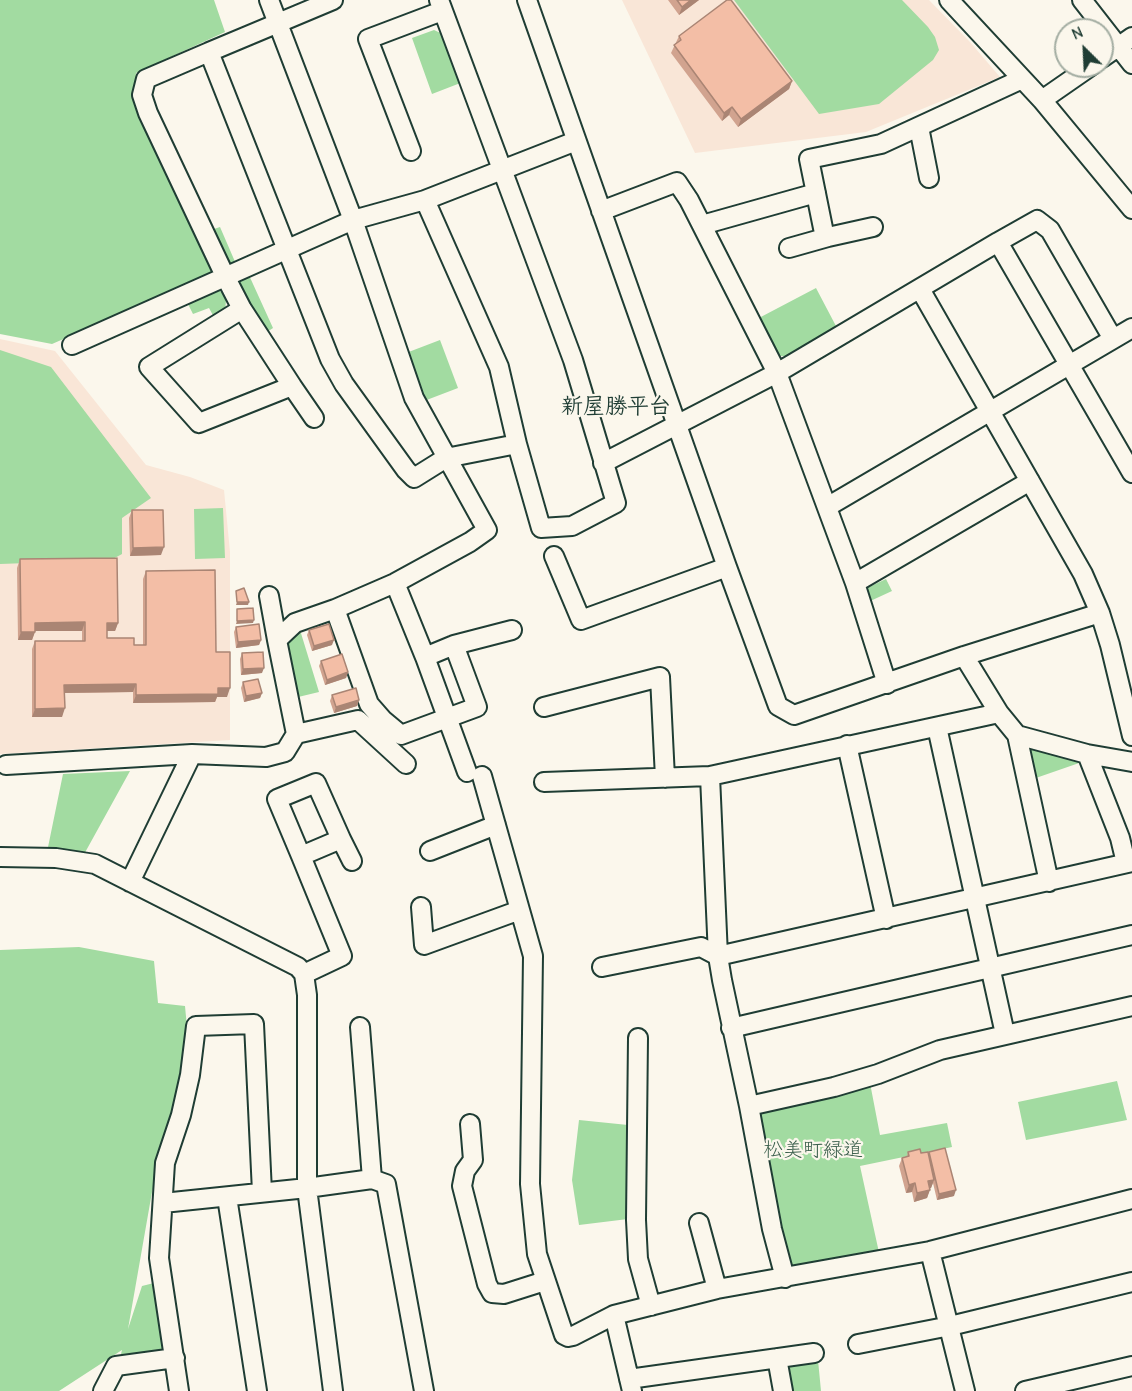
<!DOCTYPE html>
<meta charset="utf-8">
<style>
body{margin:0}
#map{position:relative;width:1132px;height:1391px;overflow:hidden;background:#fbf7ec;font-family:"Comic Neue",sans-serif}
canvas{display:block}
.north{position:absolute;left:1054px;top:18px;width:60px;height:60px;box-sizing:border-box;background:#fbf7ec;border:2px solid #a3ada2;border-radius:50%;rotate:336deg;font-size:16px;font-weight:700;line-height:24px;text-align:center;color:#1f3d34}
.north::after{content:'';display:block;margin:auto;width:21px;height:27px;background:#1f3d34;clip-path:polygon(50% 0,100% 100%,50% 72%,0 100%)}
</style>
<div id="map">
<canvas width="1132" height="1391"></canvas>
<div class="north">N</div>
</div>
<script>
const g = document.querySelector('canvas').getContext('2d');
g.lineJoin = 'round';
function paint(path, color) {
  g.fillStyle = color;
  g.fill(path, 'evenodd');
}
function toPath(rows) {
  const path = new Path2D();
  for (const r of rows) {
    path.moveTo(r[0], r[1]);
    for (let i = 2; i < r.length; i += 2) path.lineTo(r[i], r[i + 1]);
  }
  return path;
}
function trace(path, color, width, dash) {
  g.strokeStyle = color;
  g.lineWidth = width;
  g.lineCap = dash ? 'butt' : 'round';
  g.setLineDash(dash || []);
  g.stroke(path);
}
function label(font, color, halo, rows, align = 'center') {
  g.font = font + ' "Comic Neue","Klee One",sans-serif';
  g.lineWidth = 4.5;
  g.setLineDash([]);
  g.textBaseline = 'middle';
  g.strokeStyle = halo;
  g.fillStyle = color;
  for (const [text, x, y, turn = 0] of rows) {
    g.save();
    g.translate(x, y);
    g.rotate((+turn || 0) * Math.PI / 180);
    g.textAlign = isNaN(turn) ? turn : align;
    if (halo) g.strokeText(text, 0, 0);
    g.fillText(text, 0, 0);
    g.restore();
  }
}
const built = toPath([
 [622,0,929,0,970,42,1000,77,866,132,695,153],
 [0,339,55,351,146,465,190,477,224,490,230,552,230,740,0,754]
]);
const green = toPath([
 [0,0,214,0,225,32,136,73,135,100,213,274,52,344,0,334],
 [734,0,902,0,928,27,935,37,939,50,933,60,879,104,819,114],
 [434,30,447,36,463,82,432,94,412,38],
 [220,227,236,264,228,268,208,231],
 [248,273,273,328,264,334,236,289,238,277],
 [816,288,837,328,788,356,777,356,757,319],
 [218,290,223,293,226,300,225,313,215,319,209,308,193,314,188,304],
 [440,340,458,388,424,401,406,353],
 [0,350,51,367,151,498,122,518,122,554,111,560,0,564],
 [223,508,225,558,195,559,194,509],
 [886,579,892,591,866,603,860,591],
 [300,630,319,692,294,698,282,655,290,637],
 [1024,745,1082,762,1033,779],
 [130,771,82,858,47,852,63,774],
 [79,947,154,961,158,1003,185,1006,189,1049,180,1107,152,1192,128,1329,142,1286,154,1283,165,1354,120,1358,122,1350,59,1391,0,1391,0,950],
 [1117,1081,1127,1120,1026,1140,1018,1102],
 [870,1083,880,1135,947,1123,952,1147,860,1166,880,1257,789,1274,755,1111],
 [579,1120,628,1125,628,1219,579,1225,572,1180],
 [818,1360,821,1391,787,1391,785,1371,791,1363]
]);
const minor = toPath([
 [333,0,209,52,330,359,344,384,406,470,414,478,446,458,517,444,499,367,425,200],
 [439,0,573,360,616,503,572,526,541,528,517,444],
 [527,0,727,567,778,706,794,715,964,656,1100,613],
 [949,0,1042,100,1132,209],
 [1082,0,1132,64],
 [209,52,146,79,142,95,148,113,225,276,242,309,292,386,199,423,149,367,242,309],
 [1102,58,1132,37],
 [1042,100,1091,66],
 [919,127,929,178],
 [411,151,368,39,442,11],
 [601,211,677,182,689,200,777,373,855,583,887,684],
 [702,225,816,193],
 [873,227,828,237,824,233,809,159,881,144,1022,79],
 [998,242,1037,220,1050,230,1113,339],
 [789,248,828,237],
 [920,289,1083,574,1100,613,1110,645,1132,736],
 [72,345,353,220,425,200,576,141],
 [292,386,314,418],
 [603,463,777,373,998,242,1132,473],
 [827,507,1132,328],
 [554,556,581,620,727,567],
 [855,583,1030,481],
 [269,596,277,640],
 [335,609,369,704,383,720,401,735,477,707,454,645,425,657,395,583],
 [454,645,512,630],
 [964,656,999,713,1017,735,1087,754,1132,762],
 [425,657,467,772],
 [544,707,660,677,665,778],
 [937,727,1005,1034],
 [296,734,358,720,406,764],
 [1017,735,1049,882],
 [847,745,886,919],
 [1087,754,1120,838,1126,863],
 [6,765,192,754],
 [482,776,533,956,530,1184,537,1254,564,1335,568,1337,573,1336,614,1315],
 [544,782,710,776],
 [341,839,352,861],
 [430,851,496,825],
 [301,856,341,839,316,783,277,799,301,856,342,956,304,974],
 [0,857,56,858,95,864,298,967,304,974,307,995,307,1188,333,1391],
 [130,882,192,754,266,757,285,752,296,734,277,640,295,623,335,609,395,583,470,542,487,530,414,398,353,220,269,0],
 [421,907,424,945,520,910],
 [602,967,701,947,718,956,1132,862],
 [731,1028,1132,935],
 [638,1038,636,1220,638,1259,651,1306],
 [749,1106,834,1087,878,1074,940,1050,1132,1006],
 [470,1124,473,1160,465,1171,462,1186,487,1284,492,1293,504,1294,545,1281],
 [372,1179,386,1184,424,1391],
 [227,1197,257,1391],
 [163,1203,307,1188,372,1179,360,1027],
 [699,1223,717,1289],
 [930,1251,965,1391],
 [785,1278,772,1229,749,1106,722,980,718,956,710,776,999,713],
 [858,1344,950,1326,1132,1282],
 [777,1358,783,1391],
 [629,1379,814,1353],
 [103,1391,116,1366,175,1358],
 [179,1391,159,1258,165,1163,181,1115,190,1075,196,1026,254,1024,262,1192],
 [632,1391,614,1315,717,1289,930,1251,1132,1199],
 [1025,1391,1132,1366]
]);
const wall = toPath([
 [668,0,699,0,679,15],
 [679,36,792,81,789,89,738,127,729,115,722,121,671,53],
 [132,510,161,555,130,556,129,518],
 [20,559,118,623,115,631,107,631,107,638,134,645,143,645,143,579,146,571,216,652,227,697,217,697,215,702,133,703,133,692,65,693,62,717,32,717,32,649,35,641,82,641,82,631,35,631,32,640,18,640,17,568],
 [236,627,261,640,259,645,236,648,234,632],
 [309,630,332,645,312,651,307,635],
 [242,653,262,673,241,675,240,659],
 [321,661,348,672,346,678,325,685,319,666],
 [243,682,262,693,260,698,244,702,241,688],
 [332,695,359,700,357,706,334,713,330,701],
 [908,1152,928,1154,929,1152,954,1196,937,1200,933,1183,931,1188,930,1188,927,1198,914,1202,912,1192,906,1193,899,1166,902,1158,907,1156]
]);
const shadedWall = toPath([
 [691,0,699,0,679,15,682,7],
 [792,81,789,89,738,127,741,119],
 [732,107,729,115,722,121,724,113],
 [164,547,161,555,130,556,133,548],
 [237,602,249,602,248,605,236,605],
 [254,620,253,623,236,624,237,621],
 [85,622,82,631,32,631,35,623],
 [107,623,118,623,115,631,104,631],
 [21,632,35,632,32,640,18,640],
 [261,640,259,645,236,648,238,642],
 [334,640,332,645,312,651,314,646],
 [264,668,262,673,241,675,243,669],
 [348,672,346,678,325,685,327,680],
 [136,684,133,692,61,693,64,685],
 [218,688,230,688,227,697,217,697,215,702,133,703,136,695],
 [262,693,260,698,244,702,246,696],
 [359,700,357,706,334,713,336,707],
 [65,708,62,717,32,717,35,709],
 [934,1180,931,1188,925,1189,928,1181],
 [915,1183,912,1192,906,1193,909,1185],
 [930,1190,927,1198,914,1202,917,1193],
 [956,1190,954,1196,937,1200,939,1194]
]);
const building = toPath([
 [677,0,691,0,682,7,677,0],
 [727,0,731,0,792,81,741,119,732,107,724,113,674,45,681,40,679,36,727,0],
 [132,510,163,510,164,547,133,548,132,510],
 [117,558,118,623,107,623,107,638,134,638,134,645,146,645,146,571,215,570,216,652,230,652,230,688,218,688,218,694,136,695,136,684,64,685,65,708,35,709,35,641,85,641,85,622,35,623,35,632,21,632,20,559,117,558],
 [244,588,249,602,237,602,236,591,244,588],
 [253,608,254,620,237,621,237,609,253,608],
 [259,624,261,640,238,642,236,627,259,624],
 [329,624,334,640,314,646,309,630,329,624],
 [263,652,264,668,243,669,242,653,263,652],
 [342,654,348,672,327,680,321,661,342,654],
 [258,679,262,693,246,696,243,682,258,679],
 [356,688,359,700,336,707,332,695,356,688],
 [945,1148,956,1190,939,1194,929,1152,945,1148],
 [920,1149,921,1153,928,1152,934,1180,928,1181,930,1190,917,1193,915,1183,909,1185,902,1158,909,1156,908,1152,920,1149]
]);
const parkNames = [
 ["松美町緑道",813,1150]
];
const quarterNames = [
 ["新屋勝平台",616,407]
];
paint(built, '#f9e6d7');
paint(green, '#a2dba1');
trace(minor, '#1f3d34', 22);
trace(minor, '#fbf7ec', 18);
paint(wall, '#d1a38f');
paint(shadedWall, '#aa8574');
paint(building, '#f3bea6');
trace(building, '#aa8574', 1.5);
label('20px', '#395d4a', '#fbf7ec', parkNames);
label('bold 22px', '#1f3d34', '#fbf7ec', quarterNames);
</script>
